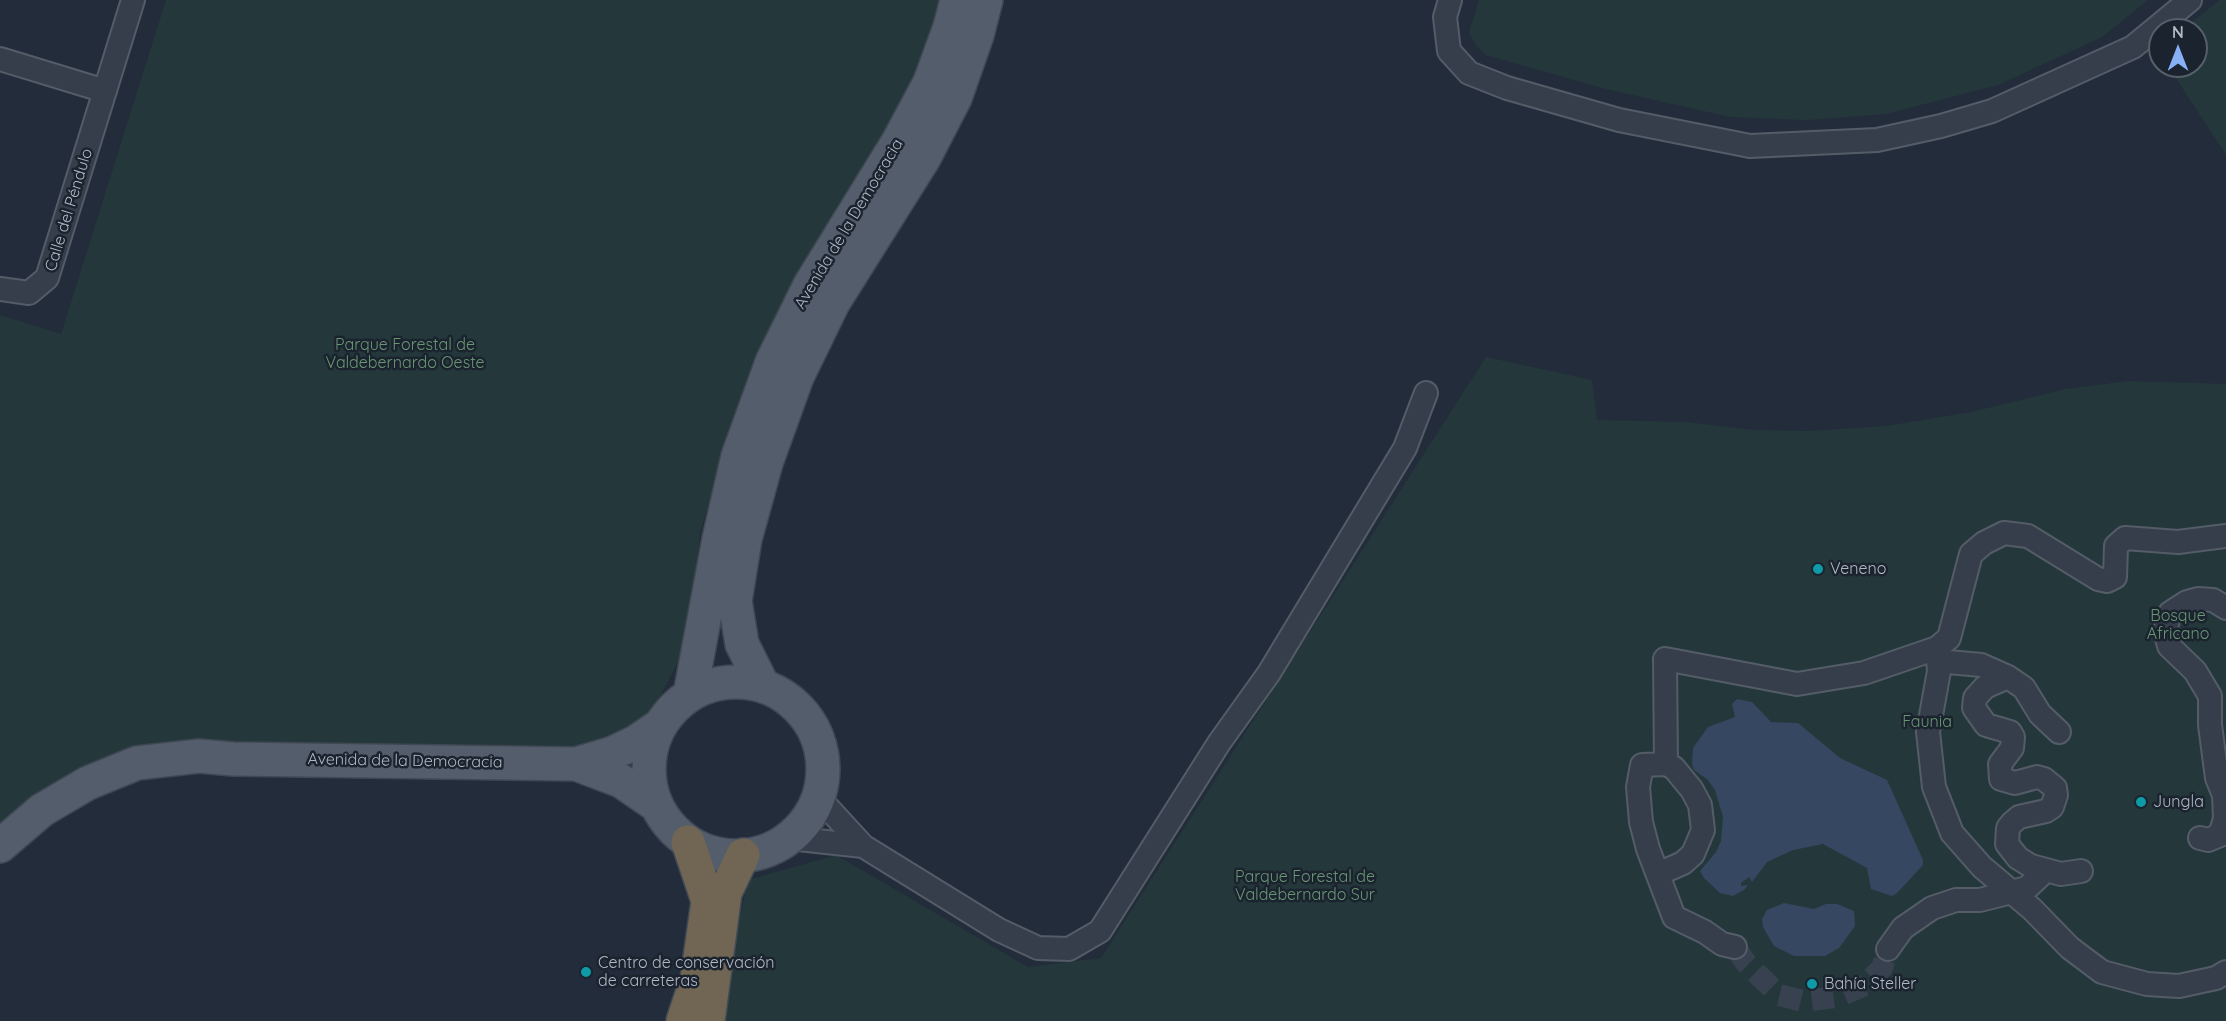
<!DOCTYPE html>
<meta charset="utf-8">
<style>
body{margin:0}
#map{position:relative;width:2226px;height:1021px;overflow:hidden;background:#232c3a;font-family:Quicksand,sans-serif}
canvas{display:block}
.north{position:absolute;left:2148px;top:18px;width:60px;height:60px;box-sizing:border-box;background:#1b232f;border:2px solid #575f6b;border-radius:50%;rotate:0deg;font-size:16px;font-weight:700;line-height:24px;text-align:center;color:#b1b9c6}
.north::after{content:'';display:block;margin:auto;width:21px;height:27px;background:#87b0f6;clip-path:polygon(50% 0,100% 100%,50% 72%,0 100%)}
</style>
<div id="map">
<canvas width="2226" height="1021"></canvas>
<div class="north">N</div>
</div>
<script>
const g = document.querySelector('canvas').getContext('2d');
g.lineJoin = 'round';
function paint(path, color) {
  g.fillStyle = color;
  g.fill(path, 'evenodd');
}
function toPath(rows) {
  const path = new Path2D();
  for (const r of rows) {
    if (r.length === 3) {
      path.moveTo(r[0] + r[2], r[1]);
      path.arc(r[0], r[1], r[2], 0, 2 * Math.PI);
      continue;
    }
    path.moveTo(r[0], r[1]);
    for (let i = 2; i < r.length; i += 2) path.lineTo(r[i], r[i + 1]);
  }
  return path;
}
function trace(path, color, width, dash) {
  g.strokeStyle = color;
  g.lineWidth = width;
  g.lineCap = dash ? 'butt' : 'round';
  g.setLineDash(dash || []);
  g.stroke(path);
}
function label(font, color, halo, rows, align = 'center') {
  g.font = font + ' Quicksand,sans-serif';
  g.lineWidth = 5;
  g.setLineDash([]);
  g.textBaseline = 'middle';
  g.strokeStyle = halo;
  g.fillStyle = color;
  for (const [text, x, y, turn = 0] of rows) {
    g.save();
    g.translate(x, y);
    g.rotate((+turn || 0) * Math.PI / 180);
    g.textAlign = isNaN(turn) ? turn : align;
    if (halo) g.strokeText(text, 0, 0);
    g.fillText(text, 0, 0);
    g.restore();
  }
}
const green = toPath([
 [166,0,939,0,933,30,893,124,809,255,749,375,700,532,688,643,647,721,594,750,352,744,49,792,0,823,0,315,61,334],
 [1479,0,2148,0,2102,37,1998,85,1886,114,1807,120,1730,117,1606,89,1486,55,1475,44,1469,32],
 [2220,0,2226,0,2226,155,2168,66,2196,66,2196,30,2182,30],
 [1486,357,1592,380,1597,420,1686,422,1754,430,1810,431,1886,426,1971,412,2066,389,2128,381,2226,384,2226,1021,722,1021,725,987,748,880,836,855,1028,967,1101,958]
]);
const water = toPath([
 [1737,699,1752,702,1771,722,1798,723,1840,758,1887,780,1923,860,1923,865,1897,893,1892,896,1871,889,1867,868,1823,844,1793,850,1767,862,1752,882,1749,877,1741,883,1741,886,1748,885,1744,890,1733,896,1720,893,1704,878,1700,871,1716,852,1721,841,1723,817,1715,790,1707,779,1694,770,1692,764,1693,748,1708,727,1735,717,1732,704],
 [1784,903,1814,909,1826,904,1837,904,1854,911,1855,926,1839,948,1825,956,1794,956,1774,946,1763,927,1762,919,1767,910]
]);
const streetTunnel = toPath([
 [1735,947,1746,963,1779,995,1803,1001,1837,997,1865,985,1882,968,1888,949]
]);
const street = toPath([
 [1450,0,1445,17,1449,51,1469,73,1507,88,1619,120,1750,146,1877,140,1941,126,1992,111,2133,47,2190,0],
 [0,59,105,91],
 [0,289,29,293,47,278,133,0],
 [1937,648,1939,671,1928,732,1934,787,1952,833,1982,867,2032,909,2070,948,2102,972,2147,984,2179,986,2216,978,2226,972],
 [1938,661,1981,665,2008,677,2024,688,2040,714,2059,732],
 [2008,677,1985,687,1975,698,1974,708,1986,725,2010,732,2013,737,2012,748,2000,764,2001,779,2015,783,2037,777,2044,779,2055,788,2056,795,2052,807,2046,811,2019,817,2012,823,2008,828,2007,844,2018,858,2031,866,2061,874,2081,871],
 [819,798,863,846,999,930,1038,948,1069,949,1100,931,1219,743,1269,673,1405,448,1426,393],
 [789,838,863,846],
 [2200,838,2208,840,2220,835,2225,819,2224,795,2217,778,2210,725,2210,696,2195,671,2169,646,2165,631,2170,613,2187,602,2198,599,2213,600,2226,608],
 [1658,874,1683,863,1693,854,1703,830,1700,805,1692,790,1674,768,1666,764],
 [1735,947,1722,944,1705,932,1674,917,1648,849,1641,822,1638,787,1642,765,1666,764,1665,659,1797,684,1864,673,1937,648,1949,638,1971,554,1984,543,2004,533,2028,536,2098,579,2107,581,2115,577,2116,546,2125,538,2178,542,2226,536],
 [1888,949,1903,928,1932,908,1956,900,1980,900,2027,888,2045,871]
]);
const primary = toPath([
 [736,769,87],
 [763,686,742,644,735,601,745,539,766,463,797,377,833,303,924,158,955,98,977,35,986,0],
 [690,695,719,539,738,456,772,362,810,285,898,142,930,82,950,27,957,0],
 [576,764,621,781,656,805],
 [0,846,42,810,88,783,137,763,199,756,233,759,576,764,613,753,636,742,661,725]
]);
const highway = toPath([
 [683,1021,697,979,708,901,688,842],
 [708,1021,725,893,743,855]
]);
const markers = [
 [1818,569,6,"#0f9aa8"],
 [2141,802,6,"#0f9aa8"],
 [586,972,6,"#0f9aa8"],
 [1812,984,6,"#0f9aa8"]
];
const streetNames = [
 ["Calle del Péndulo",69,210,-73],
 ["Avenida de la Democracia",849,224,-59],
 ["Avenida de la Democracia",405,761,1]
];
const parkNames = [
 ["Parque Forestal de",405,345],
 ["Valdebernardo Oeste",405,363],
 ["Bosque",2178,616],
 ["Africano",2178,634],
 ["Faunia",1927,722],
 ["Parque Forestal de",1305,877],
 ["Valdebernardo Sur",1305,895]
];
const poiNames = [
 ["Veneno",1830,569],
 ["Jungla",2153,802],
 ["Centro de conservación",598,963],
 ["de carreteras",598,981],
 ["Bahía Steller",1824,984]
];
paint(green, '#24383b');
paint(water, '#364761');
trace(streetTunnel, '#38414f', 22, [22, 11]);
trace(street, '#545c68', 26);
trace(primary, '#3f4753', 36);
trace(highway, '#414955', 36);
trace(street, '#363e4b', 22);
trace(primary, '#545d6b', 33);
trace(highway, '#716653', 33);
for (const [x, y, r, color] of markers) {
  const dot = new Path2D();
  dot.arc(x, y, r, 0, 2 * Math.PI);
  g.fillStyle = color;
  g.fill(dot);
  trace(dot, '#1b232f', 2);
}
label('16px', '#b1b9c6', '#1b232f', streetNames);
label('16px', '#699774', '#1b232f', parkNames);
label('16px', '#b1b9c6', '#1b232f', poiNames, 'left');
</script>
